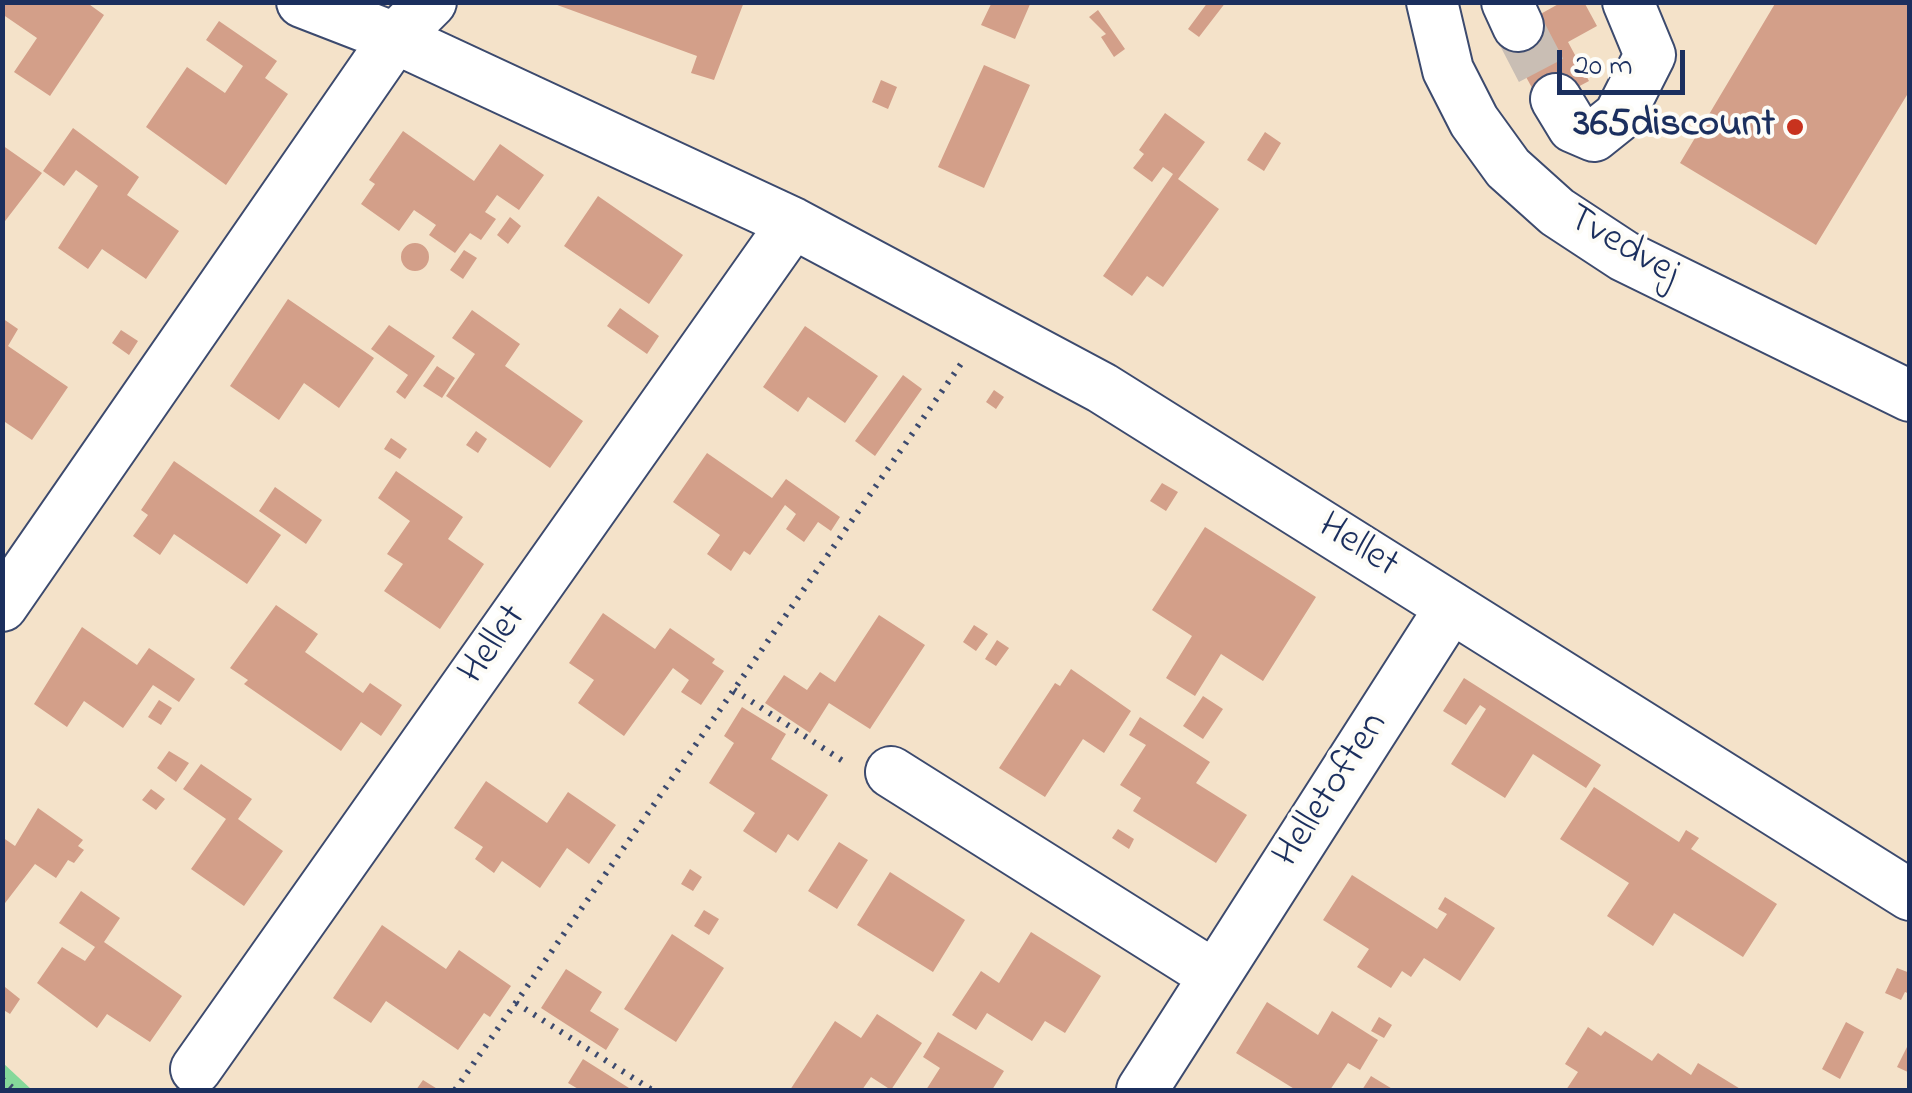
<!DOCTYPE html>
<style>
body{margin:0}
#map{position:relative;width:1912px;height:1093px;overflow:hidden;background:#f4e2c9;font-family:"Indie Flower",sans-serif}
canvas{display:block}
.frame{position:absolute;inset:0;border:5px solid #1b2f5e;pointer-events:none}
.scale{position:absolute;left:1557px;top:50px;width:128px;height:45px;box-sizing:border-box;border:5px solid #1b2f5e;border-top:0;padding-left:12px;font-size:30px;line-height:35px;white-space:nowrap;color:#1b2f5e;-webkit-text-stroke:8px #fdfcf7;paint-order:stroke}
</style>
<div id="map">
<canvas width="1912" height="1093"></canvas>
<div class="frame"></div>
<div class="scale">20 m</div>
</div>
<script>
const g = document.querySelector('canvas').getContext('2d');
g.lineJoin = 'round';
function paint(path, color) {
  g.fillStyle = color;
  g.fill(path, 'evenodd');
}
function toPath(rows) {
  const path = new Path2D();
  for (const r of rows) {
    if (r.length === 3) {
      path.moveTo(r[0] + r[2], r[1]);
      path.arc(r[0], r[1], r[2], 0, 2 * Math.PI);
      continue;
    }
    path.moveTo(r[0], r[1]);
    for (let i = 2; i < r.length; i += 2) path.lineTo(r[i], r[i + 1]);
  }
  return path;
}
function trace(path, color, width, dash) {
  g.strokeStyle = color;
  g.lineWidth = width;
  g.lineCap = dash ? 'butt' : 'round';
  g.setLineDash(dash || []);
  g.stroke(path);
}
function label(font, color, halo, rows, align = 'center') {
  g.font = font + ' "Indie Flower",sans-serif';
  g.lineWidth = 8;
  g.setLineDash([]);
  g.textBaseline = 'middle';
  g.strokeStyle = halo;
  g.fillStyle = color;
  for (const [text, x, y, turn = 0] of rows) {
    g.save();
    g.translate(x, y);
    g.rotate((+turn || 0) * Math.PI / 180);
    g.textAlign = isNaN(turn) ? turn : align;
    if (halo) g.strokeText(text, 0, 0);
    g.fillText(text, 0, 0);
    g.restore();
  }
}
const green = toPath([
 [2,1063,3,1063,32,1090,3,1090]
]);
const building = toPath([
 [2,2,86,2,104,15,50,96,14,72,37,38,2,14],
 [549,2,744,2,714,80,691,73,697,56],
 [992,2,1031,2,1015,39,981,25],
 [1208,2,1226,2,1199,37,1188,29],
 [1562,2,1584,2,1597,26,1568,42,1589,81,1542,106,1503,35],
 [1776,2,1910,2,1910,90,1816,245,1680,163],
 [1098,10,1125,49,1114,57,1101,37,1106,34,1089,17],
 [219,21,277,61,265,78,288,94,226,185,146,127,187,67,225,93,243,66,206,40],
 [984,65,1030,85,984,188,938,167],
 [881,80,897,87,888,109,872,102],
 [1165,113,1205,142,1178,179,1219,209,1163,287,1147,276,1132,296,1103,276,1173,174,1163,167,1152,182,1133,168,1144,154,1139,150],
 [73,128,139,177,127,195,179,231,146,279,102,249,88,269,58,248,98,186,76,170,64,186,43,171],
 [403,131,474,181,500,144,544,175,519,210,497,195,485,212,496,219,481,240,470,233,455,253,429,235,436,225,414,210,399,231,361,204,375,184,369,180],
 [1265,132,1281,143,1264,171,1247,160],
 [2,145,42,173,2,225],
 [598,196,683,255,649,304,564,246],
 [510,217,521,226,508,244,497,235],
 [415,257,14],
 [464,250,477,258,463,279,450,270],
 [288,299,374,358,339,408,304,383,279,420,230,386],
 [620,308,659,336,647,354,607,326],
 [472,310,520,344,505,366,583,421,550,468,446,396,475,354,452,338],
 [2,318,18,329,8,346,68,387,32,440,2,420],
 [389,325,435,356,405,399,396,392,408,375,371,349],
 [805,326,878,376,845,423,808,397,798,412,763,387],
 [121,330,138,341,129,355,112,343],
 [437,366,455,378,442,398,423,386],
 [903,375,922,389,875,456,855,441],
 [994,390,1004,397,996,409,986,402],
 [476,431,487,439,478,453,466,445],
 [391,438,407,449,400,459,384,449],
 [707,453,772,498,786,479,840,517,831,531,818,522,804,542,786,529,796,514,785,505,750,555,744,551,731,571,707,554,720,535,673,502],
 [174,461,281,535,247,584,174,534,160,555,133,536,148,515,141,510],
 [396,471,463,517,448,539,484,564,440,629,384,591,403,564,387,554,410,521,378,498],
 [1162,483,1178,492,1166,511,1150,501],
 [275,487,322,520,306,544,259,511],
 [1205,527,1316,597,1263,681,1221,654,1195,696,1166,678,1192,636,1152,610],
 [276,605,318,634,305,652,363,693,370,683,402,705,381,736,361,722,341,751,244,684,248,680,230,668],
 [603,613,655,649,670,628,715,659,712,663,724,671,701,705,681,692,689,680,673,668,624,736,578,703,594,680,569,663],
 [879,615,925,645,870,729,829,703,810,733,765,703,784,675,807,690,820,672,835,682],
 [974,625,988,634,976,651,963,642],
 [82,627,137,665,149,648,195,679,179,702,153,685,123,728,84,701,67,727,34,704],
 [997,640,1009,648,996,666,985,659],
 [1071,669,1131,711,1104,753,1083,739,1045,797,999,768,1055,683,1060,686],
 [1464,678,1601,765,1586,788,1533,754,1505,798,1451,764,1486,709,1480,705,1466,725,1443,711],
 [1203,696,1223,709,1203,739,1183,726],
 [159,700,172,708,161,725,148,717],
 [742,707,786,734,771,759,828,795,798,841,788,834,776,853,743,831,755,813,709,783,734,743,724,736],
 [1140,717,1210,762,1196,783,1247,815,1216,863,1133,811,1141,798,1120,785,1146,745,1129,735],
 [169,751,189,763,176,782,157,768],
 [201,764,252,799,238,819,283,851,244,906,191,869,226,819,183,789],
 [486,781,547,823,568,792,616,825,589,864,567,848,540,888,502,861,494,873,475,859,483,847,454,828],
 [1594,787,1679,842,1686,830,1699,838,1691,849,1777,904,1743,957,1674,913,1653,946,1607,916,1629,883,1560,839],
 [151,789,165,799,156,810,142,800],
 [38,808,83,840,78,846,84,850,74,863,68,860,56,878,35,864,2,907,2,837,15,846],
 [1118,829,1134,839,1129,849,1112,838],
 [839,842,868,860,837,909,808,891],
 [690,869,702,877,693,891,681,884],
 [890,872,965,920,933,972,857,925],
 [1352,875,1437,929,1447,914,1438,909,1445,897,1495,928,1460,981,1424,958,1411,977,1402,971,1391,988,1357,967,1369,949,1323,920],
 [81,891,120,918,104,942,182,996,150,1042,107,1014,97,1028,37,983,62,947,85,961,95,947,59,923],
 [704,910,719,919,709,935,694,926],
 [382,925,446,969,459,950,511,986,490,1017,484,1013,458,1050,386,1001,371,1023,333,998],
 [1031,932,1101,976,1065,1033,1045,1021,1032,1041,987,1013,976,1030,952,1015,981,971,999,983],
 [672,934,724,968,676,1042,624,1009],
 [1897,968,1910,973,1910,994,1905,992,1901,1000,1885,993],
 [566,969,602,992,590,1011,619,1029,606,1050,541,1008],
 [5,987,20,999,10,1014,2,1009],
 [1267,1002,1318,1035,1332,1011,1378,1040,1360,1070,1348,1063,1330,1090,1296,1090,1236,1053],
 [877,1014,922,1043,891,1090,871,1077,862,1090,790,1090,835,1021,861,1038],
 [1379,1017,1392,1025,1384,1038,1371,1031],
 [1846,1022,1864,1032,1840,1079,1822,1069],
 [1588,1027,1601,1036,1605,1031,1652,1061,1658,1053,1691,1075,1698,1063,1742,1090,1566,1090,1578,1072,1565,1064],
 [938,1032,1004,1071,992,1090,926,1090,940,1068,923,1057],
 [1910,1041,1910,1073,1897,1067],
 [583,1059,629,1088,628,1090,580,1090,568,1083],
 [1371,1076,1394,1090,1362,1090],
 [423,1080,439,1090,416,1090]
]);
const minorTunnel = toPath([
 [1518,26,1556,99]
]);
const path = toPath([
 [734,690,846,763],
 [516,1003,652,1090],
 [2,1079,15,1090],
 [455,1090,963,361]
]);
const minor = toPath([
 [302,2,395,38,793,223,1102,388,1910,895],
 [1432,2,1448,70,1474,121,1508,168,1557,212,1624,256,1910,396],
 [1507,2,1518,26],
 [1556,99,1573,127,1594,136,1619,116,1650,55,1628,2],
 [2,606,395,38,431,2],
 [891,772,1215,976],
 [196,1069,793,223],
 [1142,1090,1451,607]
]);
const markers = [
 [1795,127,10,"#c8321e"]
];
const poiNames = [
 ["365discount",1775,127]
];
const streetNames = [
 ["Tvedvej",1622,248,30],
 ["Hellet",1357,548,32],
 ["Hellet",495,646,-55],
 ["Helletoften",1333,791,-57]
];
paint(green, '#85d89a');
paint(building, '#d39f89');
trace(minorTunnel, '#c9beb4', 50, [50, 25]);
trace(minor, '#3c4a6e', 54);
trace(path, '#3c4a6e', 6, [2.5, 8]);
trace(minor, '#fff', 50);
for (const [x, y, r, color] of markers) {
  const dot = new Path2D();
  dot.arc(x, y, r, 0, 2 * Math.PI);
  g.fillStyle = color;
  g.fill(dot);
  trace(dot, '#fdfcf7', 4);
}
label('bold 40px', '#1b2f5e', '#fdfcf7', poiNames, 'right');
label('40px', '#1b2f5e', '#fdfcf7', streetNames);
</script>
